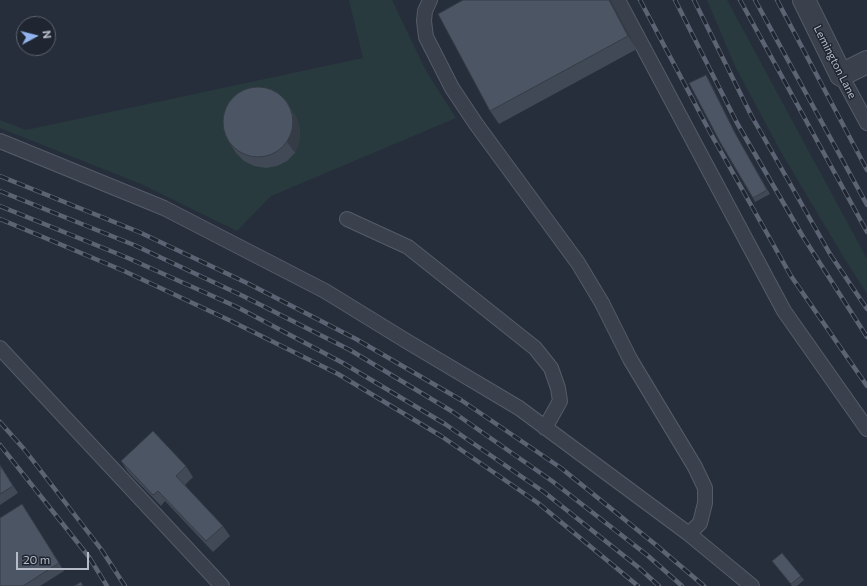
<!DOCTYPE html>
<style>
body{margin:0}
#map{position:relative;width:867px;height:586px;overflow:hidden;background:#262e3c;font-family:Commissioner,sans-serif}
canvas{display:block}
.north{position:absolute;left:16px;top:16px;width:40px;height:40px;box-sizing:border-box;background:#1f2631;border:1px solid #5b626d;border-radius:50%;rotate:83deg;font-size:11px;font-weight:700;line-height:16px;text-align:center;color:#b6bcc7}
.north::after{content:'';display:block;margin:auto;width:14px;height:18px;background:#93b3ef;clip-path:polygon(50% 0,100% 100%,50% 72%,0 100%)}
.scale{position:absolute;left:16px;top:552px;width:73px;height:18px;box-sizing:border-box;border:2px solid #b6bcc7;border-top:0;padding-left:5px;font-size:12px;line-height:14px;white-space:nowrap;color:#b6bcc7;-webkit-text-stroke:3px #1f2631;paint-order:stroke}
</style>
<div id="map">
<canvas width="867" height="586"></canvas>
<div class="north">N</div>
<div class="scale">20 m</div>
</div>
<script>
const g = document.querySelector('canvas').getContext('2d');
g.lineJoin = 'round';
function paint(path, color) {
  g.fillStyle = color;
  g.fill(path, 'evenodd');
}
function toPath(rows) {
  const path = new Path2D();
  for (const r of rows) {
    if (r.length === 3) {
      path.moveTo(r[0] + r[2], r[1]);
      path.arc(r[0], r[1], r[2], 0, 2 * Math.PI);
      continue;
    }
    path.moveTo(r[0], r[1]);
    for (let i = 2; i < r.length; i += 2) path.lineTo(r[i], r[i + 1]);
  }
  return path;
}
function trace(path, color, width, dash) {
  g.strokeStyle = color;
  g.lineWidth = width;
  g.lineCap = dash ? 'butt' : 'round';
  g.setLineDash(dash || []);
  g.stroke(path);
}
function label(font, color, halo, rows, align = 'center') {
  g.font = font + ' Commissioner,sans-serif';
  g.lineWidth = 3;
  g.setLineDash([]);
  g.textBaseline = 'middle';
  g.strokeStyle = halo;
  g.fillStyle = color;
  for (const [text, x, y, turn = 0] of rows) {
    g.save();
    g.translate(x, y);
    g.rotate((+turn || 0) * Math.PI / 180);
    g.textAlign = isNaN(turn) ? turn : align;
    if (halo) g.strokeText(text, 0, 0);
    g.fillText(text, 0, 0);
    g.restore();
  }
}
const green = toPath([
 [349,0,392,0,426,71,456,118,271,196,237,231,141,184,0,128,0,120,26,130,363,58],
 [707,0,727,0,867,259,867,294,843,256,781,152,735,66]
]);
const service = toPath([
 [430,0,425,11,424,21,426,37,452,88,476,124,578,263,602,303,630,359,695,467,705,488,705,503,700,523,689,534],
 [618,0,784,311,867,429],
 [841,75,867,123],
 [0,141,164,208,325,291,408,342,519,408,689,534,752,586],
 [347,219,408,247,535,348,551,368,558,388,560,401,545,428],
 [0,348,222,586]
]);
const minor = toPath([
 [804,0,841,75,867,62]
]);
const rail = toPath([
 [640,0,711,134,791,276,867,386],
 [675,0,737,123,802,235,867,337],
 [694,0,751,115,830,254,867,309],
 [740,0,867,232],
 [755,0,867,205],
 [777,0,867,170],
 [0,176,139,232,249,284,356,339,461,400,561,468,656,545,704,586],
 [0,191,134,245,243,296,350,350,453,412,552,481,647,555,682,586],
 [0,206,128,258,237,307,343,363,445,424,544,492,638,567,659,586],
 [0,219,124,271,231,321,338,374,441,436,538,503,638,586],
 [0,422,24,449,101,549,125,586],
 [0,445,89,557,107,586]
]);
const wall = toPath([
 [611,0,637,49,499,124,490,111],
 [706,75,708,78,737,137,770,194,755,202,753,198],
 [291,109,297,119,300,131,299,142,295,153,287,161,277,166,266,168,254,166,244,161,236,153,229,142],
 [121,461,186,466,193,477,185,485,223,526,230,536,213,552,165,501,161,506,128,472],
 [0,465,18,493,0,505],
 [22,504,64,571,40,586,0,586],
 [772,561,801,576,804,580,797,586,792,586]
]);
const shadedWall = toPath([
 [609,0,611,0,637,49,628,36],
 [284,98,297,119,300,131,299,142,295,153,287,142]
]);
const building = toPath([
 [463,0,609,0,628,36,490,111,438,14,463,0],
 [706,75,735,133,767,190,753,198,720,142,689,83,706,75],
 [258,122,35],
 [153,431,186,466,176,476,223,526,206,541,158,491,153,495,121,461,153,431],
 [0,465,13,486,0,494,0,465],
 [22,504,59,563,23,586,0,586,0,518,22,504],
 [782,553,801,576,791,584,772,561,782,553],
 [81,582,83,586,74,586,81,582]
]);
const streetNames = [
 ["Lemington Lane",835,62,63]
];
paint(green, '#283a3d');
trace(service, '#555c67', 16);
trace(minor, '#555c67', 24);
trace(service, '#3a414c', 14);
trace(minor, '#3a414c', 22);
trace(rail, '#5c6473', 4.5);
trace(rail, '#1f2631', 3, [9]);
paint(wall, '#414956');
paint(shadedWall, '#353c46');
paint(building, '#4c5564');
trace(building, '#353c46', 1);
label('11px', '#b6bcc7', '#1f2631', streetNames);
</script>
